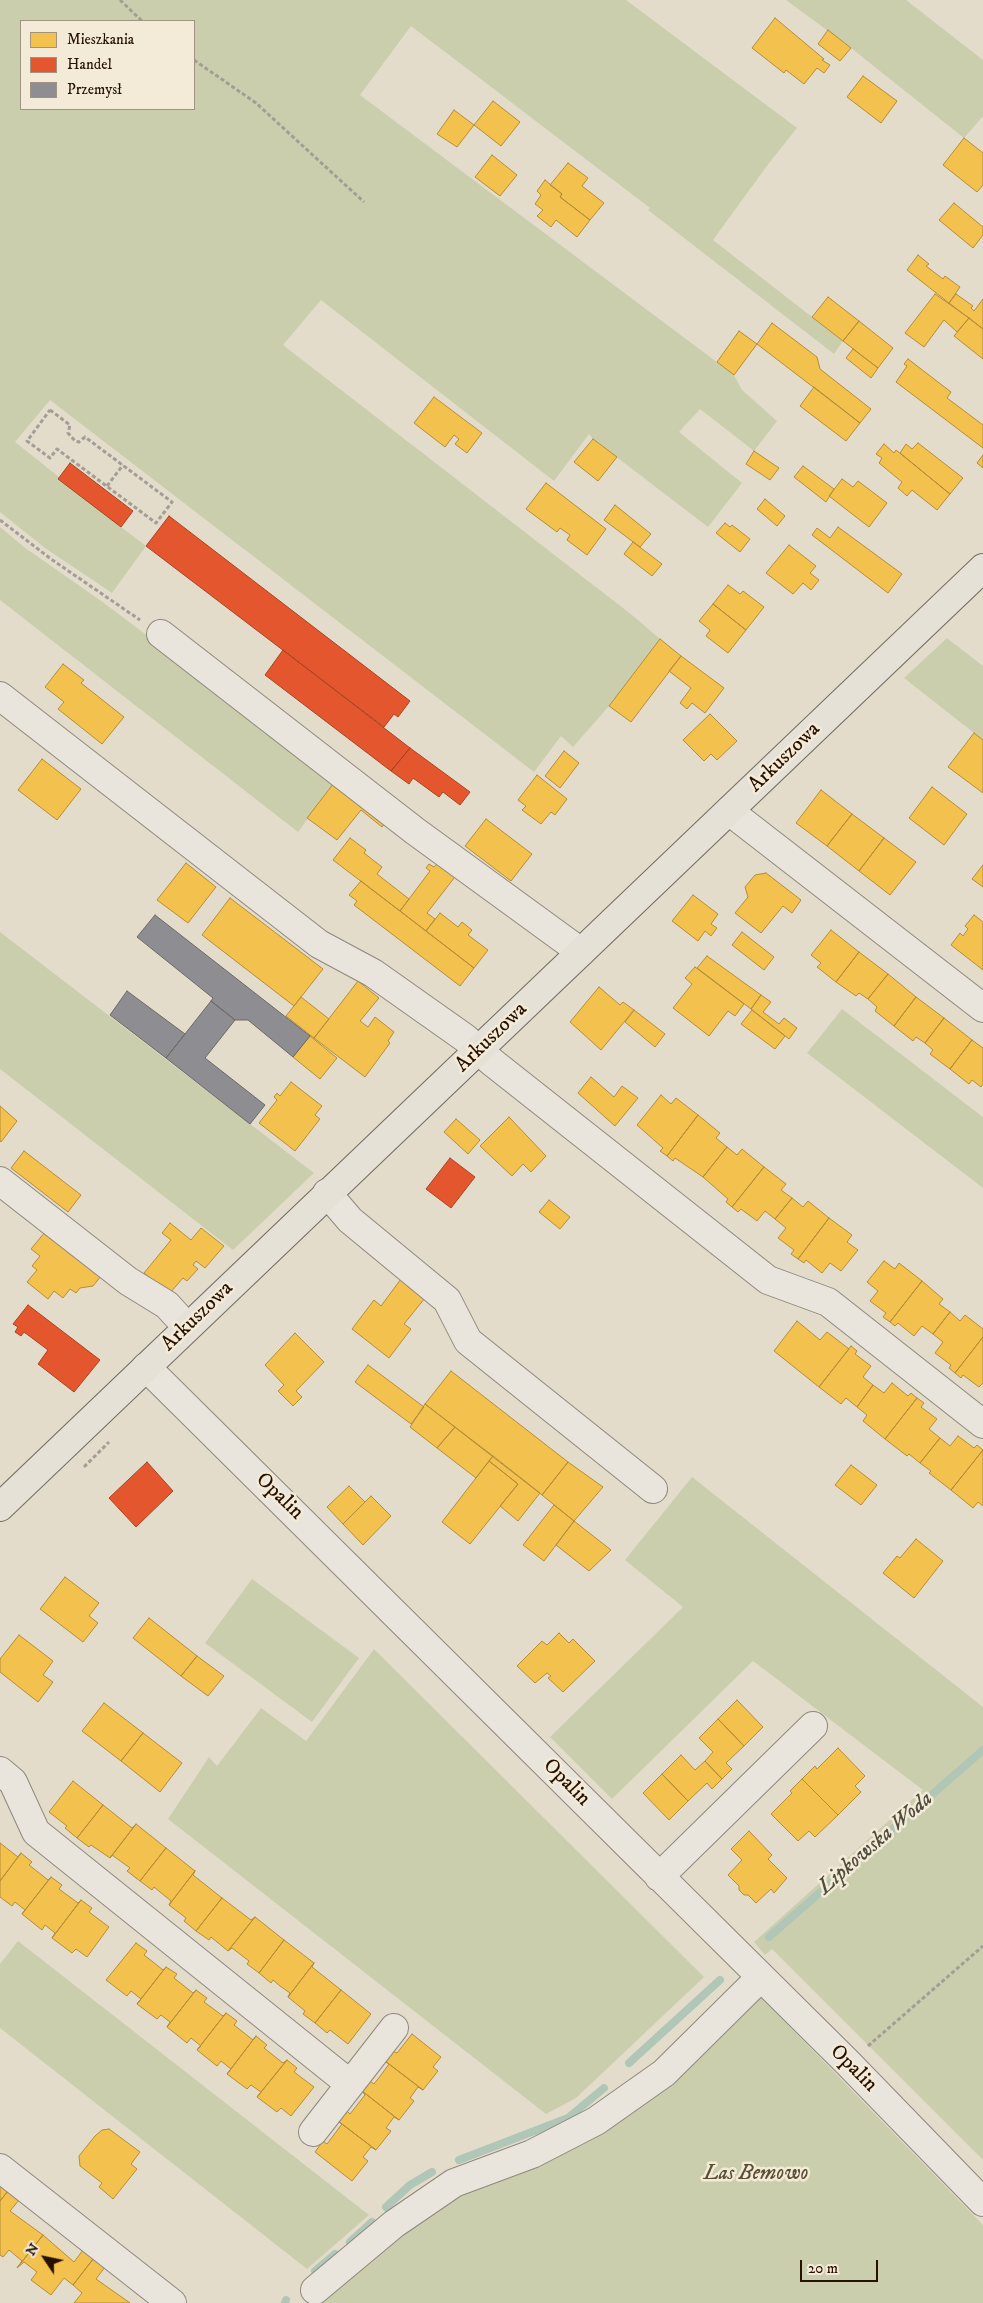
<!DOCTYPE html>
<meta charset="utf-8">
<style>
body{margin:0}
#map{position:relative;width:983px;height:2303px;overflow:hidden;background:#e3dccb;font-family:"IM FELL DW Pica",serif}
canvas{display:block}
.legend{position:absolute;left:20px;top:20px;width:175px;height:90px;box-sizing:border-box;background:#f3ead7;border:1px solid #a19381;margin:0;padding:6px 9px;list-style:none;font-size:15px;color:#261100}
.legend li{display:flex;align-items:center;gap:10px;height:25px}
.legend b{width:25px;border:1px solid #a19381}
.north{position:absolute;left:20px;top:2233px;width:50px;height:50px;-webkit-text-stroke:4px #f3ead7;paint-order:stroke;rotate:304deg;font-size:14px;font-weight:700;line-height:20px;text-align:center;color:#261100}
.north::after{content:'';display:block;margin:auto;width:18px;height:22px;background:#261100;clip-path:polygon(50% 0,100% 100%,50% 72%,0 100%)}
.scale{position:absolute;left:800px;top:2260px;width:78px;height:22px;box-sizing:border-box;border:2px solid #261100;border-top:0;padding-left:6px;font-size:15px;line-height:18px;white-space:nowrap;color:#261100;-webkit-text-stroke:4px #f3ead7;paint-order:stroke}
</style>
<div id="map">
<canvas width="983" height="2303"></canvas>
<ul class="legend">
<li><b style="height:14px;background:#f2c14e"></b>Mieszkania</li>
<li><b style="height:14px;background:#e4572e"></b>Handel</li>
<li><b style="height:14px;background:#8d8d92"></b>Przemysł</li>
</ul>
<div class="north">N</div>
<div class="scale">20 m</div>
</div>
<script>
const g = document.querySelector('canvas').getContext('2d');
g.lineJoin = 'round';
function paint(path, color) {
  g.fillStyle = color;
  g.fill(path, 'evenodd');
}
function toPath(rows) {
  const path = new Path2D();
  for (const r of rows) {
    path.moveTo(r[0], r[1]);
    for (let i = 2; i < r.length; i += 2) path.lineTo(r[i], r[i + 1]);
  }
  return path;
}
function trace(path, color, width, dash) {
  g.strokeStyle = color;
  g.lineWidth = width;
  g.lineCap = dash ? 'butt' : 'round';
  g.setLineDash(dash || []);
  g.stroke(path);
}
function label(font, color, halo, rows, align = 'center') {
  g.font = font + ' "IM FELL DW Pica",serif';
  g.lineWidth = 5;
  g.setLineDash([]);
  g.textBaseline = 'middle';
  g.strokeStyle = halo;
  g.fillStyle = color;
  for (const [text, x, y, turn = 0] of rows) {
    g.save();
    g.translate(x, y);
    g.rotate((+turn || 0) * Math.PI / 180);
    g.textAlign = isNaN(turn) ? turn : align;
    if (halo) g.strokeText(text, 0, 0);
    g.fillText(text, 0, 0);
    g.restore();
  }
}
const green = toPath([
 [0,0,626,0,797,128,769,163,713,240,843,341,834,354,648,210,650,208,411,26,360,95,734,375,742,390,777,421,754,451,700,409,679,432,742,483,708,527,593,439,589,434,554,481,321,300,283,345,632,615,660,639,609,706,573,747,561,736,534,772,50,400,15,442,59,477,58,479,146,546,112,593,45,548,0,512],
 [21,21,194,21,194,109,21,109],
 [786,0,906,0,983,60,983,116,964,138,851,48],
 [0,527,24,547,104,603,337,779,298,832,0,600],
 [947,638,983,666,983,740,904,678],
 [0,932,314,1173,233,1250,0,1069],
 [842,1009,983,1117,983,1188,807,1053],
 [692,1477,983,1707,983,2160,772,1949,765,1955,754,1942,923,1790,753,1661,612,1799,550,1737,683,1607,625,1560],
 [252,1579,359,1658,312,1722,205,1643],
 [374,1649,704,1977,576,2098,546,2114,168,1819,209,1757,217,1766,261,1708,306,1741],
 [18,1941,369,2215,307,2269,0,2028,0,1964],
 [760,1996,983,2225,983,2303,320,2303,398,2230,444,2200,643,2106]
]);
const homes = toPath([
 [775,18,824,59,822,60,830,65,824,73,817,68,804,84,786,70,784,73,752,48,775,18],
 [828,30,851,48,840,61,818,44,828,30],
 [863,76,897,101,881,123,847,97,863,76],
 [493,101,520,122,501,146,474,125,493,101],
 [454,110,474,125,457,147,437,134,454,110],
 [964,138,983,153,983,185,977,192,943,165,964,138],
 [492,155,517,175,500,196,475,177,492,155],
 [568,163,588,178,582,186,604,203,590,220,560,197,562,194,550,185,568,163],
 [545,180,562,194,560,197,590,220,577,237,556,220,551,227,537,216,543,210,535,204,541,195,537,191,545,180],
 [954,203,983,227,983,235,973,248,939,220,954,203],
 [918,255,929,264,926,266,943,279,945,276,960,287,949,303,907,270,918,255],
 [935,294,969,318,957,332,944,320,924,347,905,333,935,294],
 [956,294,973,306,971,308,974,311,983,299,983,329,949,303,956,294],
 [828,297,859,321,843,341,812,317,828,297],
 [969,318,983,329,983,359,954,336,969,318],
 [859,321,893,348,878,368,843,341,859,321],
 [772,323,817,357,820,369,871,409,860,423,757,344,772,323],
 [739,331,757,344,734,375,717,362,739,331],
 [853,349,878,368,871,378,846,358,853,349],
 [908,359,951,392,947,398,983,425,983,448,896,382,907,366,904,364,908,359],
 [814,387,860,423,846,441,800,406,814,387],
 [434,397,482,433,467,453,455,444,459,439,454,435,445,447,414,423,434,397],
 [593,439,617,457,598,481,574,462,593,439],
 [918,443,963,478,950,494,900,453,906,444,912,449,918,443],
 [884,444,894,453,896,450,950,494,937,510,912,490,907,496,898,488,902,482,879,463,882,458,876,454,884,444],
 [754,451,779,468,770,480,746,464,754,451],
 [983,455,983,468,977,463,983,455],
 [803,466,834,489,826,502,794,477,803,466],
 [842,479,853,487,858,481,887,503,869,527,829,496,842,479],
 [546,483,606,529,587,555,567,540,570,535,560,528,557,532,526,509,546,483],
 [765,499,785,516,777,526,757,509,765,499],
 [615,505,651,534,640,547,604,520,615,505],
 [725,523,730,527,732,525,750,539,740,552,716,533,725,523],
 [838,527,902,574,888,593,812,535,817,528,830,538,838,527],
 [633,542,662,564,652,576,624,554,633,542],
 [789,545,816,566,810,573,819,580,811,590,803,583,793,594,766,573,789,545],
 [728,585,740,594,743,591,764,607,746,630,713,604,728,585],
 [713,604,746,630,728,653,706,636,710,630,699,621,713,604],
 [660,639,681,656,631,722,609,706,660,639],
 [681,656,724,688,705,713,692,703,687,709,680,703,691,688,669,671,681,656],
 [63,664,84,680,81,683,124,717,102,744,58,709,64,702,45,687,63,664],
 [710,714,737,741,717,760,711,754,704,761,683,740,710,714],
 [974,733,983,740,983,793,948,767,974,733],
 [564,751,579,763,560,788,545,776,564,751],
 [42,759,81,789,57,820,18,790,42,759],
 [537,775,567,799,555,815,551,812,541,824,522,810,526,806,518,800,537,775],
 [337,779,388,819,382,827,361,810,337,840,307,818,337,779],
 [932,787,967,814,944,845,909,818,932,787],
 [821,790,852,814,827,846,796,823,821,790],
 [852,814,884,838,859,871,827,846,852,814],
 [486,819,532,854,511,881,465,846,486,819],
 [350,838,366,850,364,853,382,867,377,874,409,899,400,911,333,860,350,838],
 [884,838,916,862,890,895,859,871,884,838],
 [441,859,458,873,427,913,435,919,426,931,400,911,430,871,426,868,429,864,434,867,441,859],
 [186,863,216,887,188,923,157,900,186,863],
 [983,865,983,887,972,879,983,865],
 [766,873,801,900,792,913,783,906,761,933,735,913,748,897,745,887,755,875,766,873],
 [361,881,474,968,460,986,354,905,357,901,349,895,361,881],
 [693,895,718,914,711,924,717,928,711,936,705,931,698,941,672,921,693,895],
 [230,898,323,969,294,1006,202,935,230,898],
 [440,913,458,927,462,922,472,930,468,935,488,950,474,968,426,931,440,913],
 [974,915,983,922,983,970,951,945,960,933,963,936,968,929,965,926,974,915],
 [831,930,859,952,836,982,817,967,821,963,811,955,831,930],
 [742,932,774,957,764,970,732,945,742,932],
 [859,952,888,974,868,999,859,993,856,996,836,982,859,952],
 [707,956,761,995,751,1009,697,968,707,956],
 [695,967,744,1004,735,1016,728,1011,709,1036,673,1008,692,984,685,978,695,967],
 [888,974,916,997,894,1026,875,1011,877,1007,868,999,888,974],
 [358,981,379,998,360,1021,368,1027,375,1017,394,1032,388,1041,390,1043,365,1077,314,1038,358,981],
 [599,987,620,1005,623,1002,634,1010,601,1050,570,1022,599,987],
 [761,995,771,1002,763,1012,779,1024,784,1018,797,1028,789,1039,751,1009,761,995],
 [301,997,329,1019,314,1038,286,1016,301,997],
 [916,997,944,1018,925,1043,916,1037,913,1041,894,1026,916,997],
 [634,1010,665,1034,655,1047,625,1022,634,1010],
 [752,1010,785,1036,775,1049,741,1024,752,1010],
 [944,1018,972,1040,950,1069,930,1054,933,1050,925,1043,944,1018],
 [310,1036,337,1058,320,1079,293,1057,310,1036],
 [972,1040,983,1048,983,1084,981,1087,972,1080,969,1084,950,1069,972,1040],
 [591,1077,614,1097,622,1086,638,1098,615,1126,578,1093,591,1077],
 [291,1082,322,1106,315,1115,320,1119,295,1151,259,1123,277,1100,274,1097,277,1093,280,1096,291,1082],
 [661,1095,671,1104,676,1098,698,1115,667,1156,660,1151,663,1148,637,1125,661,1095],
 [0,1106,17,1121,1,1142,0,1141,0,1106],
 [698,1115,720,1133,716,1138,727,1147,703,1177,675,1158,673,1161,667,1156,698,1115],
 [509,1117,546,1156,531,1172,523,1164,512,1176,480,1146,509,1117],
 [456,1119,480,1140,468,1154,444,1132,456,1119],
 [727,1147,737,1155,742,1149,764,1167,732,1207,726,1202,728,1199,703,1177,727,1147],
 [24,1151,81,1195,68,1212,11,1168,24,1151],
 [764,1167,786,1184,781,1190,792,1198,775,1219,765,1211,757,1221,741,1209,738,1212,732,1207,764,1167],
 [792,1198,803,1207,808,1201,829,1218,798,1259,791,1254,794,1250,778,1238,786,1228,775,1219,792,1198],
 [549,1200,570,1217,560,1229,539,1212,549,1200],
 [829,1218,852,1235,847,1242,858,1250,841,1271,830,1263,822,1273,806,1260,804,1263,798,1259,829,1218],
 [170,1223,191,1240,201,1228,224,1246,205,1268,196,1261,193,1265,198,1269,187,1281,183,1278,169,1294,144,1273,171,1240,162,1233,170,1223],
 [45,1232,101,1276,93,1286,80,1288,76,1293,70,1289,63,1298,54,1291,48,1299,27,1282,37,1270,32,1266,40,1256,31,1249,45,1232],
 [884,1261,895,1269,899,1263,922,1281,890,1322,883,1317,886,1313,870,1301,878,1291,867,1282,884,1261],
 [401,1279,425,1298,404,1324,411,1329,389,1358,352,1329,374,1300,381,1306,401,1279],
 [922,1281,943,1299,939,1304,950,1312,933,1334,922,1326,914,1336,898,1323,895,1326,890,1322,922,1281],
 [950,1312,960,1321,965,1315,983,1329,983,1337,955,1373,949,1368,951,1365,935,1353,943,1342,933,1334,950,1312],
 [797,1321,820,1340,827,1332,849,1349,819,1387,774,1351,797,1321],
 [295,1333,324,1362,296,1391,302,1397,293,1406,278,1391,284,1385,265,1365,295,1333],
 [983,1337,983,1383,979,1387,963,1375,961,1378,955,1373,983,1337],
 [851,1346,857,1351,855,1354,871,1366,863,1377,873,1385,857,1407,846,1398,841,1404,819,1387,851,1346],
 [368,1365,424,1407,411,1424,355,1382,368,1365],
 [451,1371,568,1462,542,1495,425,1404,451,1371],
 [892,1383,908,1396,911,1393,917,1398,885,1439,863,1421,867,1415,857,1407,873,1385,884,1393,892,1383],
 [917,1398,924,1403,921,1407,937,1419,929,1429,940,1438,920,1463,909,1454,907,1456,885,1439,917,1398],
 [425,1404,455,1427,437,1448,410,1427,425,1404],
 [455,1427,493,1456,476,1478,437,1448,455,1427],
 [958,1436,974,1448,977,1445,983,1450,951,1490,929,1473,931,1471,920,1463,940,1438,950,1446,958,1436],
 [983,1450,983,1506,978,1502,973,1508,951,1490,983,1450],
 [493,1456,540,1493,518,1521,500,1506,518,1484,489,1461,493,1456],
 [489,1461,518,1484,470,1544,442,1522,489,1461],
 [568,1462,603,1487,574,1521,542,1495,568,1462],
 [851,1465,877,1485,861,1505,835,1485,851,1465],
 [349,1486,365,1502,343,1524,327,1507,349,1486],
 [371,1496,391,1516,363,1545,343,1524,371,1496],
 [554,1505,574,1521,544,1561,523,1545,554,1505],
 [574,1521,611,1550,589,1571,556,1545,574,1521],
 [916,1539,943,1561,914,1598,883,1573,897,1556,900,1558,916,1539],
 [65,1577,99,1603,89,1616,98,1623,83,1642,40,1609,65,1577],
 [149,1618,197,1656,181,1676,133,1638,149,1618],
 [559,1633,569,1643,573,1639,595,1661,563,1692,548,1678,551,1676,547,1673,535,1683,517,1666,542,1641,547,1645,559,1633],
 [19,1635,53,1661,43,1675,53,1682,38,1702,0,1672,0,1659,19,1635],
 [197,1656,224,1676,208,1696,181,1676,197,1656],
 [737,1700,763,1727,744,1746,718,1719,737,1700],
 [104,1703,143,1733,121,1761,82,1731,104,1703],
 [718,1719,744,1746,726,1763,732,1769,722,1779,705,1761,713,1752,699,1738,718,1719],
 [143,1733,182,1763,160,1792,121,1761,143,1733],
 [838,1748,865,1776,855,1786,861,1792,838,1815,802,1779,815,1766,817,1769,838,1748],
 [681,1755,695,1770,705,1761,722,1779,712,1789,707,1783,688,1801,662,1774,681,1755],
 [662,1774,688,1801,669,1820,643,1793,662,1774],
 [802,1779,838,1815,815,1837,809,1831,798,1841,771,1814,792,1793,790,1791,802,1779],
 [73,1781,103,1805,77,1838,65,1828,67,1826,49,1812,73,1781],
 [103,1805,132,1828,136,1824,110,1858,91,1845,89,1847,77,1838,103,1805],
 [136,1824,166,1848,140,1881,127,1871,130,1868,112,1855,110,1858,136,1824],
 [749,1831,772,1855,768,1859,787,1878,774,1893,771,1889,756,1903,748,1895,744,1895,739,1890,739,1886,728,1875,742,1860,731,1849,749,1831],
 [0,1843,18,1857,21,1853,0,1881,0,1843],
 [166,1848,195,1871,169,1905,171,1901,154,1887,152,1890,140,1881,166,1848],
 [21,1853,32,1862,29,1865,38,1872,48,1880,51,1877,22,1914,25,1910,15,1902,12,1906,0,1897,0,1881,21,1853],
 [195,1871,193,1875,222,1898,196,1931,184,1921,186,1918,169,1905,195,1871],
 [51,1877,62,1885,59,1889,78,1903,81,1900,52,1938,55,1933,45,1925,42,1930,22,1914,51,1877],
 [222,1898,251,1920,255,1917,228,1951,211,1937,209,1940,196,1931,222,1898],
 [81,1900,92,1908,89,1912,109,1927,87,1957,76,1949,72,1953,52,1938,81,1900],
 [255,1917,284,1940,259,1973,247,1964,249,1961,232,1948,228,1951,255,1917],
 [284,1940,314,1963,288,1997,290,1993,280,1986,273,1980,271,1983,259,1973,284,1940],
 [136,1943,147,1951,144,1955,153,1962,163,1970,166,1967,137,2004,141,1999,131,1991,127,1996,106,1980,136,1943],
 [314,1963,312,1967,341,1990,315,2023,303,2014,305,2011,288,1997,314,1963],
 [166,1967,177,1974,174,1978,193,1993,196,1990,167,2027,170,2022,161,2015,157,2019,137,2004,166,1967],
 [196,1990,207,1998,204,2002,223,2016,226,2013,197,2050,201,2046,191,2038,187,2043,167,2027,196,1990],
 [341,1990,371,2014,348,2044,330,2030,327,2033,315,2023,341,1990],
 [226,2013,237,2021,234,2025,253,2040,256,2036,227,2074,231,2069,221,2061,217,2066,197,2050,226,2013],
 [412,2034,441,2057,433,2067,438,2071,423,2090,385,2061,393,2051,397,2053,412,2034],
 [256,2036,267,2045,264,2048,283,2063,287,2060,257,2097,261,2092,251,2085,247,2089,227,2074,256,2036],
 [287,2060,297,2068,294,2072,314,2087,291,2116,281,2108,277,2112,257,2097,287,2060],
 [385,2061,423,2090,418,2087,410,2098,414,2101,399,2120,362,2091,370,2081,374,2084,381,2075,389,2064,385,2061],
 [362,2091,399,2120,394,2117,386,2128,391,2131,376,2150,338,2121,347,2111,350,2114,365,2095,362,2091],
 [338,2121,376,2150,371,2147,363,2157,368,2161,352,2181,315,2152,323,2141,327,2144,342,2124,338,2121],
 [109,2129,140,2152,131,2164,137,2169,113,2199,99,2187,102,2183,80,2166,79,2156,95,2136,102,2130,109,2129],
 [0,2185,8,2191,0,2201,0,2185],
 [8,2191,19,2200,10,2211,43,2235,17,2268,22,2261,9,2250,3,2257,0,2255,0,2201,8,2191],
 [43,2235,74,2262,83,2250,94,2258,73,2285,64,2278,51,2295,31,2280,37,2272,24,2262,17,2268,43,2235],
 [94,2258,105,2267,96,2279,130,2303,74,2303,82,2293,73,2285,94,2258]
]);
const shops = toPath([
 [70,463,133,511,121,527,58,479,70,463],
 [169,516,410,701,398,717,394,714,384,727,146,546,169,516],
 [283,650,410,748,391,771,265,675,283,650],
 [410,748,470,792,460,805,443,792,439,797,413,778,409,784,391,771,410,748],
 [450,1158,475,1177,451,1208,426,1189,450,1158],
 [28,1305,100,1360,74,1392,38,1364,48,1350,24,1332,21,1336,15,1332,18,1327,13,1324,28,1305],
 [147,1462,173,1491,136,1527,109,1498,147,1462]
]);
const industry = toPath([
 [155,915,310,1036,293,1057,248,1020,235,1020,211,1001,213,998,137,937,155,915],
 [127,991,185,1034,166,1058,110,1015,127,991],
 [211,1001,235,1020,205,1058,265,1105,250,1124,166,1058,211,1001]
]);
const stream = toPath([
 [769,1937,983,1750],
 [629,2063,720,1980],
 [459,2160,568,2118,604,2088],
 [386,2207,410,2185,432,2172],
 [350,2242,372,2222],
 [315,2271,335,2254],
 [285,2303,286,2300]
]);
const path = toPath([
 [120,0,142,21],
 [194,60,256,103,364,202],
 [50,410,70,425,68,433,75,441,79,442,85,437,172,502,156,523,57,449,50,458,27,441,50,410],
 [107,486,123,465],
 [0,520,51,559,140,620],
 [84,1467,109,1442],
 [868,2046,983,1946]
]);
const minor = toPath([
 [161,634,415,831,581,952],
 [0,696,319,944,373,973,465,1038,492,1062,768,1280,828,1302,983,1424],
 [729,811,983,1008],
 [0,1181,128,1281,167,1305,187,1327],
 [327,1193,350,1220,447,1300,468,1341,653,1489],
 [146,1367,848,2063,983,2202],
 [0,1771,13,1782,36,1832,350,2084],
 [659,1877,813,1726],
 [313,2132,394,2028],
 [0,2168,172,2303],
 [315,2290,394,2224,454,2183,532,2154,596,2121,664,2073,760,1978]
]);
const major = toPath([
 [0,1507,983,568]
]);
const streetNames = [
 ["Arkuszowa",785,758,-44],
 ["Arkuszowa",492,1038,-44],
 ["Arkuszowa",198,1317,-44],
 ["Opalin",279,1497,44],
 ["Opalin",566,1783,45],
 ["Opalin",853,2069,45]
];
const parkNames = [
 ["Las Bemowo",756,2175]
];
const waterNames = [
 ["Lipkowska Woda",876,1844,-41]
];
paint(green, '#cbceac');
paint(homes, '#f2c14e');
trace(homes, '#b58c37', 1);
paint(shops, '#e4572e');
trace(shops, '#ab4220', 1);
paint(industry, '#8d8d92');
trace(industry, '#6e6866', 1);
trace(stream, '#b0c6b6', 8);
trace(minor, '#8f887d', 30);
trace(major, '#746d62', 30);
trace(path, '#a29d95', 3, [4, 2.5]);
trace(minor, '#e9e5dd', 28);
trace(major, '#e6e1d7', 28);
label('21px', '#261100', '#f3ead7', streetNames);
label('italic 21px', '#594f33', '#f3ead7', parkNames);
label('italic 22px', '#4f4d3d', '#f3ead7', waterNames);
</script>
